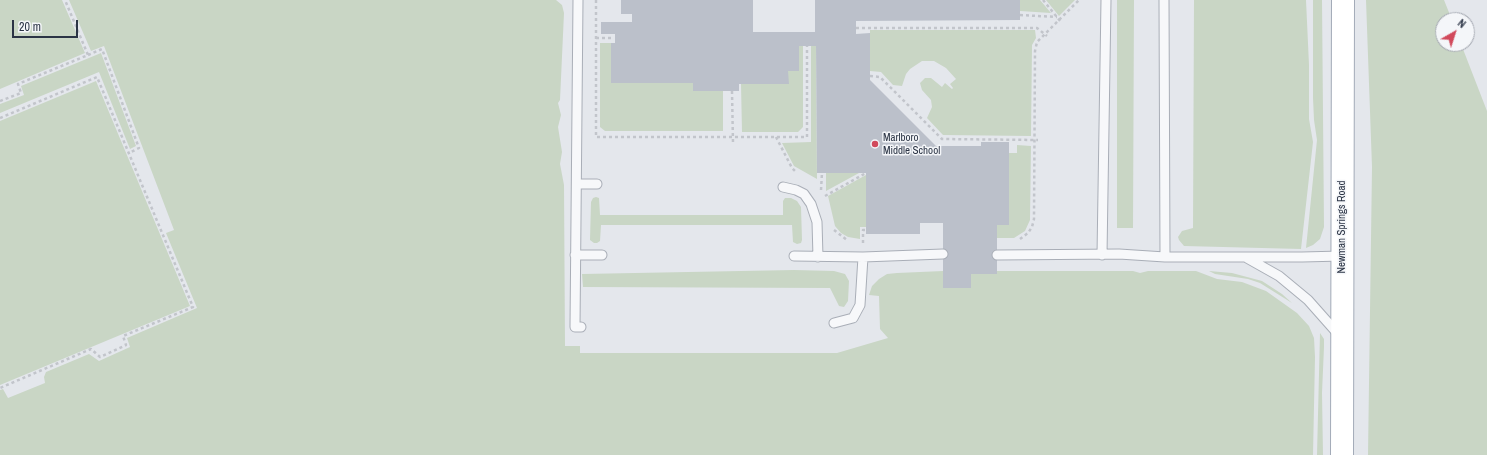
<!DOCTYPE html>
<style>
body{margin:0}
#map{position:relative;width:1487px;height:455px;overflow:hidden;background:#e4e7ec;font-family:"Archivo Narrow",sans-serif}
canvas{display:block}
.north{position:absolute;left:1435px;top:12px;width:40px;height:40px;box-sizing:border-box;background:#f4f6f9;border:1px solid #a4a8b1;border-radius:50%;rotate:39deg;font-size:11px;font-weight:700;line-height:16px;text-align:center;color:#2b3445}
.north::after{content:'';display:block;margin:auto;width:14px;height:18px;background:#d1495b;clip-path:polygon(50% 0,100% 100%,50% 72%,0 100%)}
.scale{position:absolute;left:12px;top:20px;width:66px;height:18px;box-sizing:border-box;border:2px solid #2b3445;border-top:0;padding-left:5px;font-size:12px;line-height:14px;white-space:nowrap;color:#2b3445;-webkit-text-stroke:3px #f4f6f9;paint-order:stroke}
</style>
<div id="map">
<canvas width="1487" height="455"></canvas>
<div class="north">N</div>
<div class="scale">20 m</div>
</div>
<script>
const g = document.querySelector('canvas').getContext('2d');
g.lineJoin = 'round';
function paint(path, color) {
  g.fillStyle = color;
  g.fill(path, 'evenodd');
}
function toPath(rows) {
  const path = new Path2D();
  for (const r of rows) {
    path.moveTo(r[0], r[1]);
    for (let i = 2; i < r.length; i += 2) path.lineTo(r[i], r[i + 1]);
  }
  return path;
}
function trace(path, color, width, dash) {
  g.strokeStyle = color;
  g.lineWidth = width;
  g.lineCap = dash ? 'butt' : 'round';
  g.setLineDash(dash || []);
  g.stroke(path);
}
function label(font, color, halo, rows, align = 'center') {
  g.font = font + ' "Archivo Narrow",sans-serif';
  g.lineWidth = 3;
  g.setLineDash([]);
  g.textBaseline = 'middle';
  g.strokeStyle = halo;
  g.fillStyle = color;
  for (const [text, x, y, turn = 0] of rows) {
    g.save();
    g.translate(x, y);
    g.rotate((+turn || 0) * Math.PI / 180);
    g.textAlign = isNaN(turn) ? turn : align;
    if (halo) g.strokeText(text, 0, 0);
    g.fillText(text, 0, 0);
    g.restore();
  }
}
const green = toPath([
 [0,0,62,0,85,53,0,89],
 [69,0,556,0,562,5,564,13,560,100,558,103,561,115,558,127,562,152,560,164,564,185,565,346,580,346,580,353,837,353,888,338,880,329,879,296,869,295,872,286,879,279,887,274,897,273,943,271,943,288,971,288,971,274,996,274,997,271,1133,271,1140,273,1148,271,1196,271,1217,279,1242,282,1266,291,1297,313,1309,326,1314,338,1315,357,1313,455,0,455,0,390,3,389,8,398,45,383,44,377,46,372,89,354,99,361,130,347,127,338,197,308,166,233,174,230,104,46,91,51],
 [1020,0,1040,0,1051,13,1020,11],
 [1046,0,1075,0,1059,16],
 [1117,0,1134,0,1133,228,1117,228],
 [1194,0,1306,0,1309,65,1309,119,1313,142,1301,249,1184,246,1179,240,1178,237,1182,231,1193,228],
 [1313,0,1322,0,1324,227,1320,239,1313,245,1306,248,1317,140,1314,120,1313,98],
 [1366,0,1444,0,1452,20,1443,20,1443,44,1461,44,1487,111,1487,455,1368,455,1372,167],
 [870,30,1035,30,1036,38,1032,45,1031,136,943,135,927,118,932,107,931,100,922,90,920,83,925,78,931,78,942,87,945,83,952,89,953,88,950,84,956,79,946,68,934,61,922,61,910,69,906,74,902,86,893,85,881,72,870,71],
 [600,43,611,43,611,83,693,83,693,91,723,91,723,131,605,131,600,127],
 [799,46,803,46,803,127,798,132,742,132,741,84,788,84,788,71,799,71],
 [811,46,816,46,817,179,794,166,782,143,811,142],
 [101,53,136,146,130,149,99,72,0,113,0,104,24,95,21,86],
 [96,81,190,306,0,385,0,121],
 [1017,145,1031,146,1030,220,1025,231,1014,238,997,238,997,225,1009,225,1009,153,1017,153],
 [826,173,859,173,826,191],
 [866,175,867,227,860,227,860,239,848,237,841,233,835,226,828,196],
 [596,197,599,198,600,215,783,215,783,201,785,198,791,198,797,201,801,207,802,240,801,243,797,244,793,242,792,225,601,225,600,241,597,243,594,243,590,240,591,202,593,198],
 [794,270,834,271,845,274,849,281,848,301,844,307,839,306,830,288,583,287,582,274],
 [1209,271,1232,273,1262,281,1282,294,1292,303,1260,283,1248,279,1215,274],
 [1320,333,1324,339,1324,347,1322,393,1323,455,1317,455]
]);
const building = toPath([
 [621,0,753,0,753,32,815,32,815,0,1020,0,1020,20,856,21,856,34,870,33,870,80,936,146,981,146,981,142,1009,142,1009,225,997,225,997,274,971,274,971,288,943,288,943,223,920,223,920,234,866,234,866,173,817,173,816,46,799,46,799,71,788,71,789,84,739,84,739,91,693,91,693,83,611,83,611,43,615,43,615,34,601,34,601,22,632,22,632,14,621,14]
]);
const path = toPath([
 [596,0,596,137,807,137,807,46],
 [1043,0,1061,22],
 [1020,15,1057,17],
 [856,28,1037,28,1047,36],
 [596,38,614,38],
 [88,55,102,49,139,148,129,153],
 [870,76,880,77,942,139,1038,140],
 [732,91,733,143],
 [0,101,21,93,18,84,88,55,65,0],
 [0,118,97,77,193,307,123,336,126,345,100,357,91,349,0,388],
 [776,137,792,168,797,173],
 [821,190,822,173],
 [825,196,866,173],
 [834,230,847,240],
 [1020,239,1028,233,1032,227,1034,219,1035,51,1037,42,1079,0],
 [863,243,863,230,866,230]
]);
const lane = toPath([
 [578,0,575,327,581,327],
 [1164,0,1165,257],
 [577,184,597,184],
 [783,187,796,190,804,194,811,204,817,222,818,257],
 [575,255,602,255],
 [997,255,1119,254,1165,257,1302,257,1342,256],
 [1102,255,1106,0],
 [794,256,863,257,943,254],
 [1247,258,1279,276,1308,300,1339,335],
 [834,323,853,318,860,305,863,257]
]);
const primary = toPath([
 [1342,455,1343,0]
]);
const markers = [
 [875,144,4,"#d1495b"]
];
const poiNames = [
 ["Marlboro",883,138],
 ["Middle School",883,151]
];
const streetNames = [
 ["Newman Springs Road",1342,227,-90]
];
paint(green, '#c9d6c5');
paint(building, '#bbc0ca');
trace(lane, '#a9aeb7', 11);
trace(primary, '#a3abb8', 24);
trace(path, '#c2c5cb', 2.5, [3, 3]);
trace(lane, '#f7f8fa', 9);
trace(primary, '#fff', 22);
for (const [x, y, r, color] of markers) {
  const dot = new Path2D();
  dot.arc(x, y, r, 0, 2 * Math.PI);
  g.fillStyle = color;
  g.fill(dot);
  trace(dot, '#f4f6f9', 1.5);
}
label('11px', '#2b3445', '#f4f6f9', poiNames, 'left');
label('11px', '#2b3445', '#f4f6f9', streetNames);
</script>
